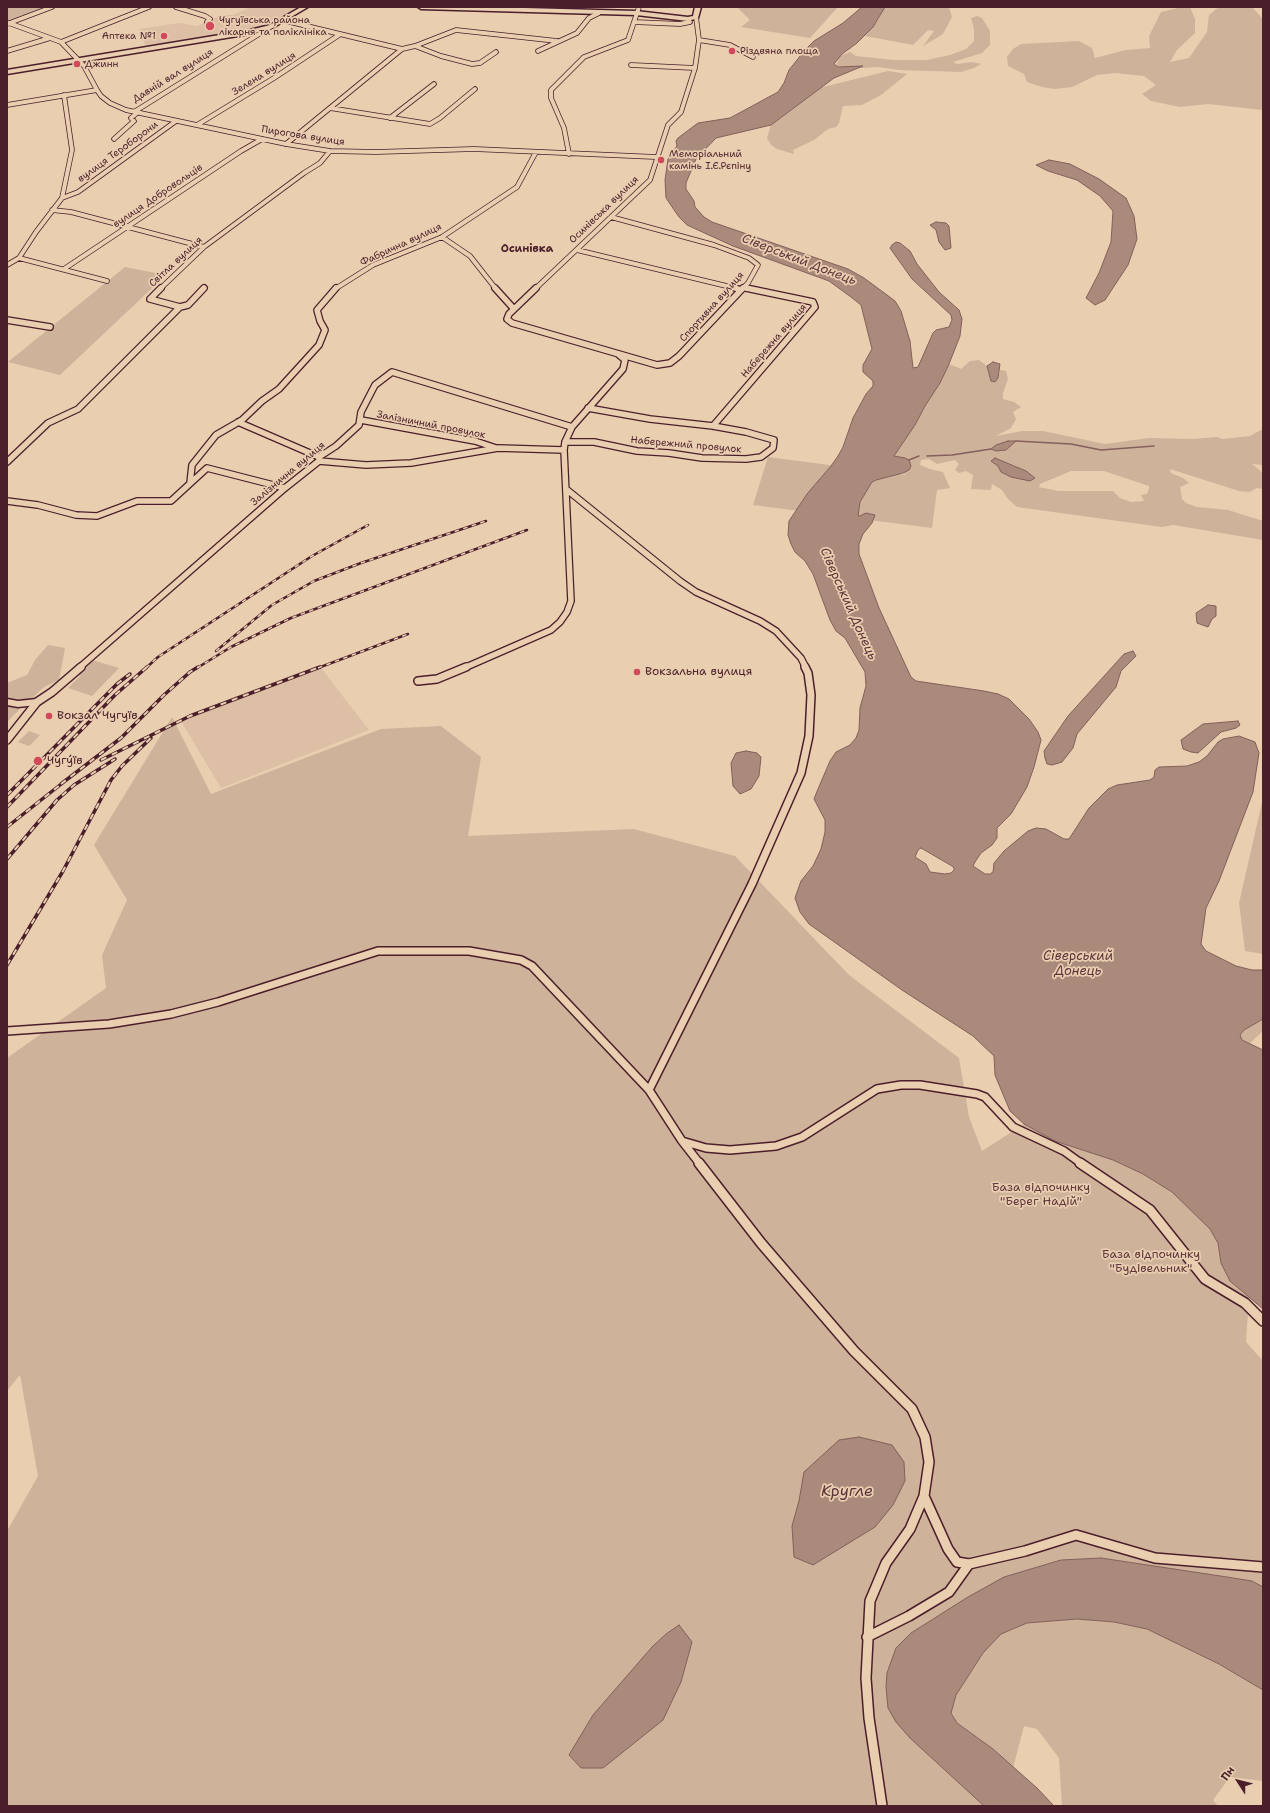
<!DOCTYPE html>
<meta charset="utf-8">
<style>
body{margin:0}
#map{position:relative;width:1270px;height:1813px;overflow:hidden;background:#e9ceb0;font-family:"Shantell Sans",sans-serif}
canvas{display:block}
.frame{position:absolute;inset:0;border:8px solid #4a1f2b;pointer-events:none}
.north{position:absolute;left:1218px;top:1761px;width:40px;height:40px;-webkit-text-stroke:3px #e9ceb0;paint-order:stroke;rotate:306deg;font-size:11px;font-weight:700;line-height:16px;text-align:center;color:#4a1f2b}
.north::after{content:'';display:block;margin:auto;width:14px;height:18px;background:#4a1f2b;clip-path:polygon(50% 0,100% 100%,50% 72%,0 100%)}
</style>
<div id="map">
<canvas width="1270" height="1813"></canvas>
<div class="frame"></div>
<div class="north">Пн</div>
</div>
<script>
const g = document.querySelector('canvas').getContext('2d');
g.lineJoin = 'round';
function paint(path, color) {
  g.fillStyle = color;
  g.fill(path, 'evenodd');
}
function toPath(rows) {
  const path = new Path2D();
  for (const r of rows) {
    path.moveTo(r[0], r[1]);
    for (let i = 2; i < r.length; i += 2) path.lineTo(r[i], r[i + 1]);
  }
  return path;
}
function trace(path, color, width, dash) {
  g.strokeStyle = color;
  g.lineWidth = width;
  g.lineCap = dash ? 'butt' : 'round';
  g.setLineDash(dash || []);
  g.stroke(path);
}
function label(font, color, halo, rows, align = 'center') {
  g.font = font + ' "Shantell Sans",sans-serif';
  g.lineWidth = 3.5;
  g.setLineDash([]);
  g.textBaseline = 'middle';
  g.strokeStyle = halo;
  g.fillStyle = color;
  for (const [text, x, y, turn = 0] of rows) {
    g.save();
    g.translate(x, y);
    g.rotate((+turn || 0) * Math.PI / 180);
    g.textAlign = isNaN(turn) ? turn : align;
    if (halo) g.strokeText(text, 0, 0);
    g.fillText(text, 0, 0);
    g.restore();
  }
}
const built = toPath([
 [250,7,300,7,261,27,146,47,139,29,179,23,197,26,222,15,233,15],
 [321,668,369,730,221,788,181,721]
]);
const green = toPath([
 [7,7,47,7,7,22],
 [737,7,838,7,810,38,741,27,750,20],
 [885,7,949,7,952,17,943,34,923,46,934,31,928,30,913,45,865,36,878,20],
 [1182,7,1190,7,1195,19,1195,33,1177,50,1170,62,1189,58,1207,32,1209,15,1219,7,1252,7,1263,19,1263,110,1208,104,1180,107,1151,101,1142,94,1156,85,1144,76,1115,73,1097,75,1072,87,1054,89,1042,87,1027,82,1024,74,1008,66,1007,57,1013,49,1021,44,1079,41,1092,48,1095,58,1126,50,1150,48,1149,36,1161,12],
 [977,16,982,18,990,31,990,45,982,53,953,62,957,64,972,62,981,64,974,68,961,72,899,70,878,67,863,68,836,66,840,56,850,52,856,56,894,60,927,60,950,55,966,49,974,41,974,29,971,18],
 [888,71,907,74,881,95,862,105,843,106,839,123,836,127,828,129,814,140,793,150,794,154,777,149,771,145,767,138,771,125,819,88],
 [125,267,166,275,60,375,8,362],
 [979,360,987,366,991,381,998,378,1000,370,1006,371,1008,379,1003,393,1003,399,1014,402,1021,407,1013,412,1016,419,1011,428,996,436,1022,431,1043,431,1105,444,1149,438,1192,439,1217,437,1222,439,1250,436,1263,429,1263,465,1252,464,1263,473,1263,489,1257,488,1250,492,1239,491,1170,469,1171,473,1183,478,1189,483,1180,487,1182,499,1186,503,1197,507,1228,510,1263,521,1263,540,1173,525,1162,527,1017,507,1008,499,1002,490,992,484,991,490,971,489,973,475,966,471,959,473,955,470,959,464,955,460,937,464,929,459,921,460,920,465,930,469,943,472,950,488,937,490,932,528,753,505,768,457,906,475,903,473,909,470,900,457,894,456,915,425,925,406,940,383,949,364,961,369,970,361],
 [1007,463,1026,471,1035,478,1001,472,998,466],
 [1071,471,1104,471,1149,486,1149,488,1147,494,1141,495,1144,501,1131,502,1120,498,1113,491,1058,491,1039,487,1040,484],
 [48,645,65,648,59,680,44,687,30,700,24,702,19,701,14,703,13,706,20,709,7,722,7,683,27,675,35,660],
 [92,660,119,668,92,696,68,688,80,676,78,674],
 [172,717,211,794,381,729,441,726,481,757,468,836,634,829,735,856,849,975,959,1058,969,1117,982,1151,1024,1124,1055,1141,1113,1160,1143,1174,1172,1192,1210,1229,1218,1243,1221,1263,1230,1280,1249,1296,1246,1342,1263,1361,1263,1587,1252,1581,1101,1558,1061,1560,1033,1568,911,1633,978,1799,984,1806,7,1806,7,1531,38,1476,20,1375,7,1391,7,1058,106,988,102,955,127,900,94,845],
 [29,731,40,735,29,746,18,742],
 [1263,798,1263,954,1245,951,1239,903],
 [1263,1019,1263,1031,1249,1044,1242,1040,1240,1035,1244,1030],
 [1077,1619,1114,1622,1147,1629,1219,1664,1263,1690,1263,1781,1230,1777,1213,1800,1218,1806,1062,1806,1059,1758,1037,1729,1024,1726,1013,1768,993,1749,957,1723,951,1713,956,1695,983,1653,1001,1634,1027,1623]
]);
const water = toPath([
 [862,7,885,7,873,27,857,43,842,54,834,64,838,67,863,66,834,78,771,125,716,138,696,159,686,183,686,189,694,201,695,207,704,217,712,222,848,269,864,278,883,292,895,301,901,311,910,341,913,368,918,367,933,333,936,330,949,327,952,320,951,315,912,279,890,248,892,245,896,242,900,243,910,251,917,264,939,292,959,310,962,319,960,336,949,364,940,383,925,406,915,425,894,456,905,458,909,460,911,466,909,470,903,473,876,480,872,482,860,502,858,516,860,516,866,513,875,515,872,523,863,534,859,544,859,554,879,608,911,677,916,681,984,691,998,694,1009,699,1029,719,1038,732,1041,740,1034,767,1027,787,1011,814,997,828,997,838,992,845,981,853,975,862,973,866,985,874,990,874,993,872,994,863,1004,851,1028,831,1036,828,1046,829,1064,839,1069,839,1089,808,1108,789,1117,785,1150,780,1154,777,1155,770,1159,767,1187,766,1199,762,1207,756,1218,742,1223,739,1239,736,1255,742,1259,753,1253,792,1219,881,1206,908,1201,944,1206,951,1236,966,1252,970,1263,970,1263,1019,1244,1030,1240,1035,1242,1040,1263,1050,1263,1309,1230,1281,1221,1263,1218,1243,1210,1229,1172,1192,1143,1174,1113,1160,1055,1141,1024,1124,1010,1111,995,1075,994,1056,973,1036,902,990,809,924,800,912,795,898,801,881,813,866,821,849,825,832,825,820,814,799,818,789,830,761,836,752,850,745,856,738,859,730,860,708,866,686,865,672,845,638,836,631,830,620,813,574,805,561,795,552,791,544,788,535,789,521,807,494,831,466,838,456,843,447,853,418,866,394,873,386,873,381,863,372,863,365,872,349,861,305,851,297,829,281,733,246,687,225,679,217,666,198,665,180,668,159,677,146,676,141,678,138,698,123,730,118,778,92,784,83,789,70,805,50,814,41,843,23,862,7],
 [921,848,952,866,954,868,954,870,951,873,945,874,930,872,926,864,915,857,918,850,921,848],
 [1049,160,1070,164,1099,179,1126,198,1134,216,1137,239,1128,265,1105,300,1095,305,1086,298,1099,273,1111,242,1113,211,1100,196,1077,180,1048,171,1036,165,1049,160],
 [936,222,946,223,949,226,951,248,945,250,939,242,936,230,930,225,936,222],
 [993,362,1000,364,998,378,995,382,991,381,987,366,993,362],
 [1008,441,1016,441,1006,450,996,451,991,449,996,445,1008,441],
 [995,458,1026,471,1035,478,1030,481,1011,477,1001,472,998,466,991,461,995,458],
 [1208,605,1216,606,1216,616,1212,619,1208,627,1197,623,1196,613,1208,605],
 [1133,651,1136,656,1121,671,1116,687,1077,734,1073,748,1062,762,1052,765,1047,764,1045,758,1044,751,1068,716,1124,654,1133,651],
 [1238,721,1240,725,1236,728,1221,732,1198,753,1191,752,1183,749,1181,740,1203,724,1238,721],
 [746,751,757,753,761,757,759,776,751,789,740,794,733,786,731,763,736,753,746,751],
 [859,1437,892,1445,904,1462,905,1481,893,1505,875,1527,813,1565,794,1557,792,1526,799,1501,804,1472,839,1440,859,1437],
 [1101,1558,1227,1577,1252,1581,1263,1587,1263,1690,1219,1664,1147,1629,1114,1622,1077,1619,1027,1623,1001,1634,983,1653,956,1695,951,1713,957,1723,993,1749,1037,1788,1054,1806,984,1806,910,1738,896,1722,888,1708,886,1687,887,1673,896,1648,911,1633,968,1597,1004,1577,1061,1560,1101,1558],
 [679,1625,692,1642,681,1682,663,1720,603,1768,581,1768,569,1755,593,1715,652,1647,666,1634,679,1625]
]);
const stream = toPath([
 [1016,441,1071,444,1101,450,1154,446],
 [927,456,952,455,991,449],
 [909,460,919,456]
]);
const streetFar3 = toPath([
 [176,7,205,16,210,19,207,22],
 [282,20,402,49],
 [634,22,680,24,690,22],
 [9,23,61,42,84,66,97,90],
 [7,24,52,7],
 [699,40,730,45,753,57],
 [61,42,149,7],
 [415,46,441,56,472,64,480,63,496,52],
 [7,51,50,38],
 [538,51,577,33,589,18,599,13],
 [631,65,695,68],
 [7,105,97,90,101,96,110,103,126,110,286,144,330,151,376,152,474,149,656,157],
 [330,108,430,124,440,118,475,89],
 [134,112,272,26],
 [390,118,434,84],
 [197,125,274,78,339,35],
 [114,139,134,121,131,118,137,113],
 [286,144,402,49,415,46,456,30,557,41],
 [569,154,564,128,551,98,551,90,584,57,628,40,639,7],
 [62,198,72,150,64,95],
 [52,210,71,212,204,247],
 [611,217,714,245,749,258,758,265,748,283,742,289],
 [442,237,470,256,496,289],
 [577,250,739,289],
 [19,258,107,281],
 [7,265,19,258,36,232,62,198,78,192,176,121],
 [64,269,241,151,262,139],
 [744,288,751,289],
 [160,289,204,247,304,173,320,163,330,151],
 [203,289,204,288],
 [335,289,373,265,442,237,517,187,536,152],
 [535,289,650,180,668,125,681,112,695,68,699,40,696,17]
]);
const streetFar2 = toPath([
 [495,288,514,309],
 [536,288,509,314,507,319,512,323,657,365,670,363,679,356,743,288],
 [735,288,741,290],
 [180,307,188,305,204,288],
 [7,320,50,327],
 [361,420,475,441,496,448],
 [238,422,319,457],
 [713,426,815,307,813,302,746,288],
 [565,442,594,442,637,451,669,453,702,458,746,459,761,457,773,448,774,440,746,432,713,426,650,419,588,408],
 [319,461,366,465,411,463,498,448,564,450],
 [7,462,48,423,78,409,180,307,150,299,161,288],
 [190,483,192,465,216,435,242,420,262,401,279,389,319,345,325,330,320,321,317,310,336,288],
 [566,489,680,581,696,592,760,621,776,631,801,658,806,668],
 [7,501,38,505,76,515,97,516,137,501,171,501,207,468,285,488],
 [79,668,285,488,319,461,319,457,336,446,359,425,361,412,375,385,392,372,572,427],
 [464,668,551,630,560,622,567,612,571,601,564,450,565,442,572,427,623,369,625,360,619,355]
]);
const streetFar1 = toPath([
 [418,681,437,679,466,667],
 [7,740,37,702,52,692,81,667],
 [7,1031,109,1024,171,1014,218,1002,378,951,469,951,521,960,532,966,649,1090,682,1141,700,1164],
 [649,1090,752,884,801,773,809,736,811,695,808,673,805,667],
 [682,1141,706,1148,730,1150,776,1146,802,1137,877,1089,901,1085,920,1085,977,1094,985,1097,1013,1127,1064,1151,1082,1164]
]);
const street = toPath([
 [699,1163,761,1243,854,1351,912,1409,925,1437,929,1462,924,1496,910,1529,886,1563,870,1601,866,1678,869,1718,882,1806],
 [1080,1163,1150,1210,1205,1279,1245,1303,1263,1321],
 [924,1496,948,1549,957,1562,969,1564],
 [867,1637,909,1616,949,1592,969,1564,1025,1551,1076,1535,1155,1558,1263,1567]
]);
const secondary = toPath([
 [7,699,18,701,37,699,41,702,37,705,18,707,7,705,7,699]
]);
const primary = toPath([
 [301,7,308,7,274,27,250,34,7,74,7,70,250,30,270,25,301,7],
 [418,7,487,7,636,11,688,17,693,16,695,7,701,7,698,18,688,21,636,15,421,9,418,7]
]);
const railFar1 = toPath([
 [216,651,272,605,314,581,361,563,486,521],
 [146,668,158,657,312,556,368,525],
 [197,668,231,647,291,618,527,530],
 [318,668,408,634]
]);
const rail = toPath([
 [101,760,190,716,320,667],
 [61,784,121,738,164,695,190,672,198,667],
 [7,795,117,684,130,674],
 [7,807,115,695,147,667],
 [7,827,65,781],
 [7,859,57,800,74,785,115,759],
 [7,965,63,871,111,780,122,766,151,738]
]);
const markers = [
 [210,26,5,"#d1495b"],
 [164,36,4,"#d1495b"],
 [732,51,4,"#d1495b"],
 [77,64,4,"#d1495b"],
 [661,160,4,"#d1495b"],
 [637,672,4,"#d1495b"],
 [49,716,4,"#d1495b"],
 [38,761,5,"#d1495b"]
];
const farPoinames = [
 ["Чугуївська района",219,20],
 ["лікарня та поліклініка",219,32],
 ["Аптека №1",156,36,"right"],
 ["Різдвяна площа",740,51],
 ["Джинн",85,64],
 ["Меморіальний",669,154],
 ["камінь І.Є.Рєпіну",669,166]
];
const farStreetnames = [
 ["Зелена вулиця",264,74,-32],
 ["Давній вал вулиця",173,76,-32],
 ["Пирогова вулиця",303,136,9],
 ["вулиця Тероборони",118,152,-36],
 ["вулиця Добровольців",158,196,-34],
 ["Осинівська вулиця",604,210,-44],
 ["Фабрична вулиця",401,245,-25],
 ["Світла вулиця",176,262,-43],
 ["Спортивна вулиця",712,307,-48],
 ["Набережна вулиця",774,341,-49],
 ["Залізничний провулок",431,425,11],
 ["Набережний провулок",686,445,5],
 ["Залізнична вулиця",288,474,-40]
];
const farNeighbourhoodnames = [
 ["Осинівка",527,249]
];
const poiNames = [
 ["Вокзальна вулиця",645,672],
 ["Вокзал Чугуїв",57,716],
 ["Чугу́їв",47,761]
];
const parkNames = [
 ["База відпочинку",1041,1188],
 ["\"Берег Надій\"",1041,1202],
 ["База відпочинку",1151,1255],
 ["\"Будівельник\"",1151,1269]
];
const waterNames = [
 ["Сіверський Донець",799,260,21],
 ["Сіверський Донець",848,604,66],
 ["Сіверський",1078,957],
 ["Донець",1078,972]
];
const nearWaternames = [
 ["Кругле",847,1492]
];
paint(built, '#dcbfa5');
paint(green, '#cfb29a');
paint(water, '#aa8a7b');
trace(water, '#845f5b', 1);
trace(stream, '#845f5b', 1.5);
trace(streetFar3, '#4a1f2b', 5.5);
trace(streetFar2, '#4a1f2b', 8);
trace(streetFar1, '#4a1f2b', 10);
trace(street, '#4a1f2b', 12);
trace(secondary, '#4a1f2b', 3);
trace(primary, '#4a1f2b', 3);
trace(streetFar3, '#e9ceb0', 4);
trace(streetFar2, '#e9ceb0', 5.5);
trace(streetFar1, '#e9ceb0', 7);
trace(street, '#e9ceb0', 9);
paint(secondary, '#e9ceb0');
paint(primary, '#e9ceb0');
trace(railFar1, '#4a1f2b', 2.5);
trace(rail, '#4a1f2b', 3.5);
trace(railFar1, '#e9ceb0', 1.5, [4.5]);
trace(rail, '#e9ceb0', 2, [6]);
for (const [x, y, r, color] of markers) {
  const dot = new Path2D();
  dot.arc(x, y, r, 0, 2 * Math.PI);
  g.fillStyle = color;
  g.fill(dot);
  trace(dot, '#e9ceb0', 1.5);
}
label('10px', '#4a1f2b', '#e9ceb0', farPoinames, 'left');
label('10px', '#4a1f2b', '#e9ceb0', farStreetnames);
label('bold 11px', '#4a1f2b', '#e9ceb0', farNeighbourhoodnames);
label('12px', '#4a1f2b', '#e9ceb0', poiNames, 'left');
label('12px', '#5e353c', '#e9ceb0', parkNames);
label('italic 13px', '#5d343b', '#e9ceb0', waterNames);
label('italic 16px', '#5d343b', '#e9ceb0', nearWaternames);
</script>
